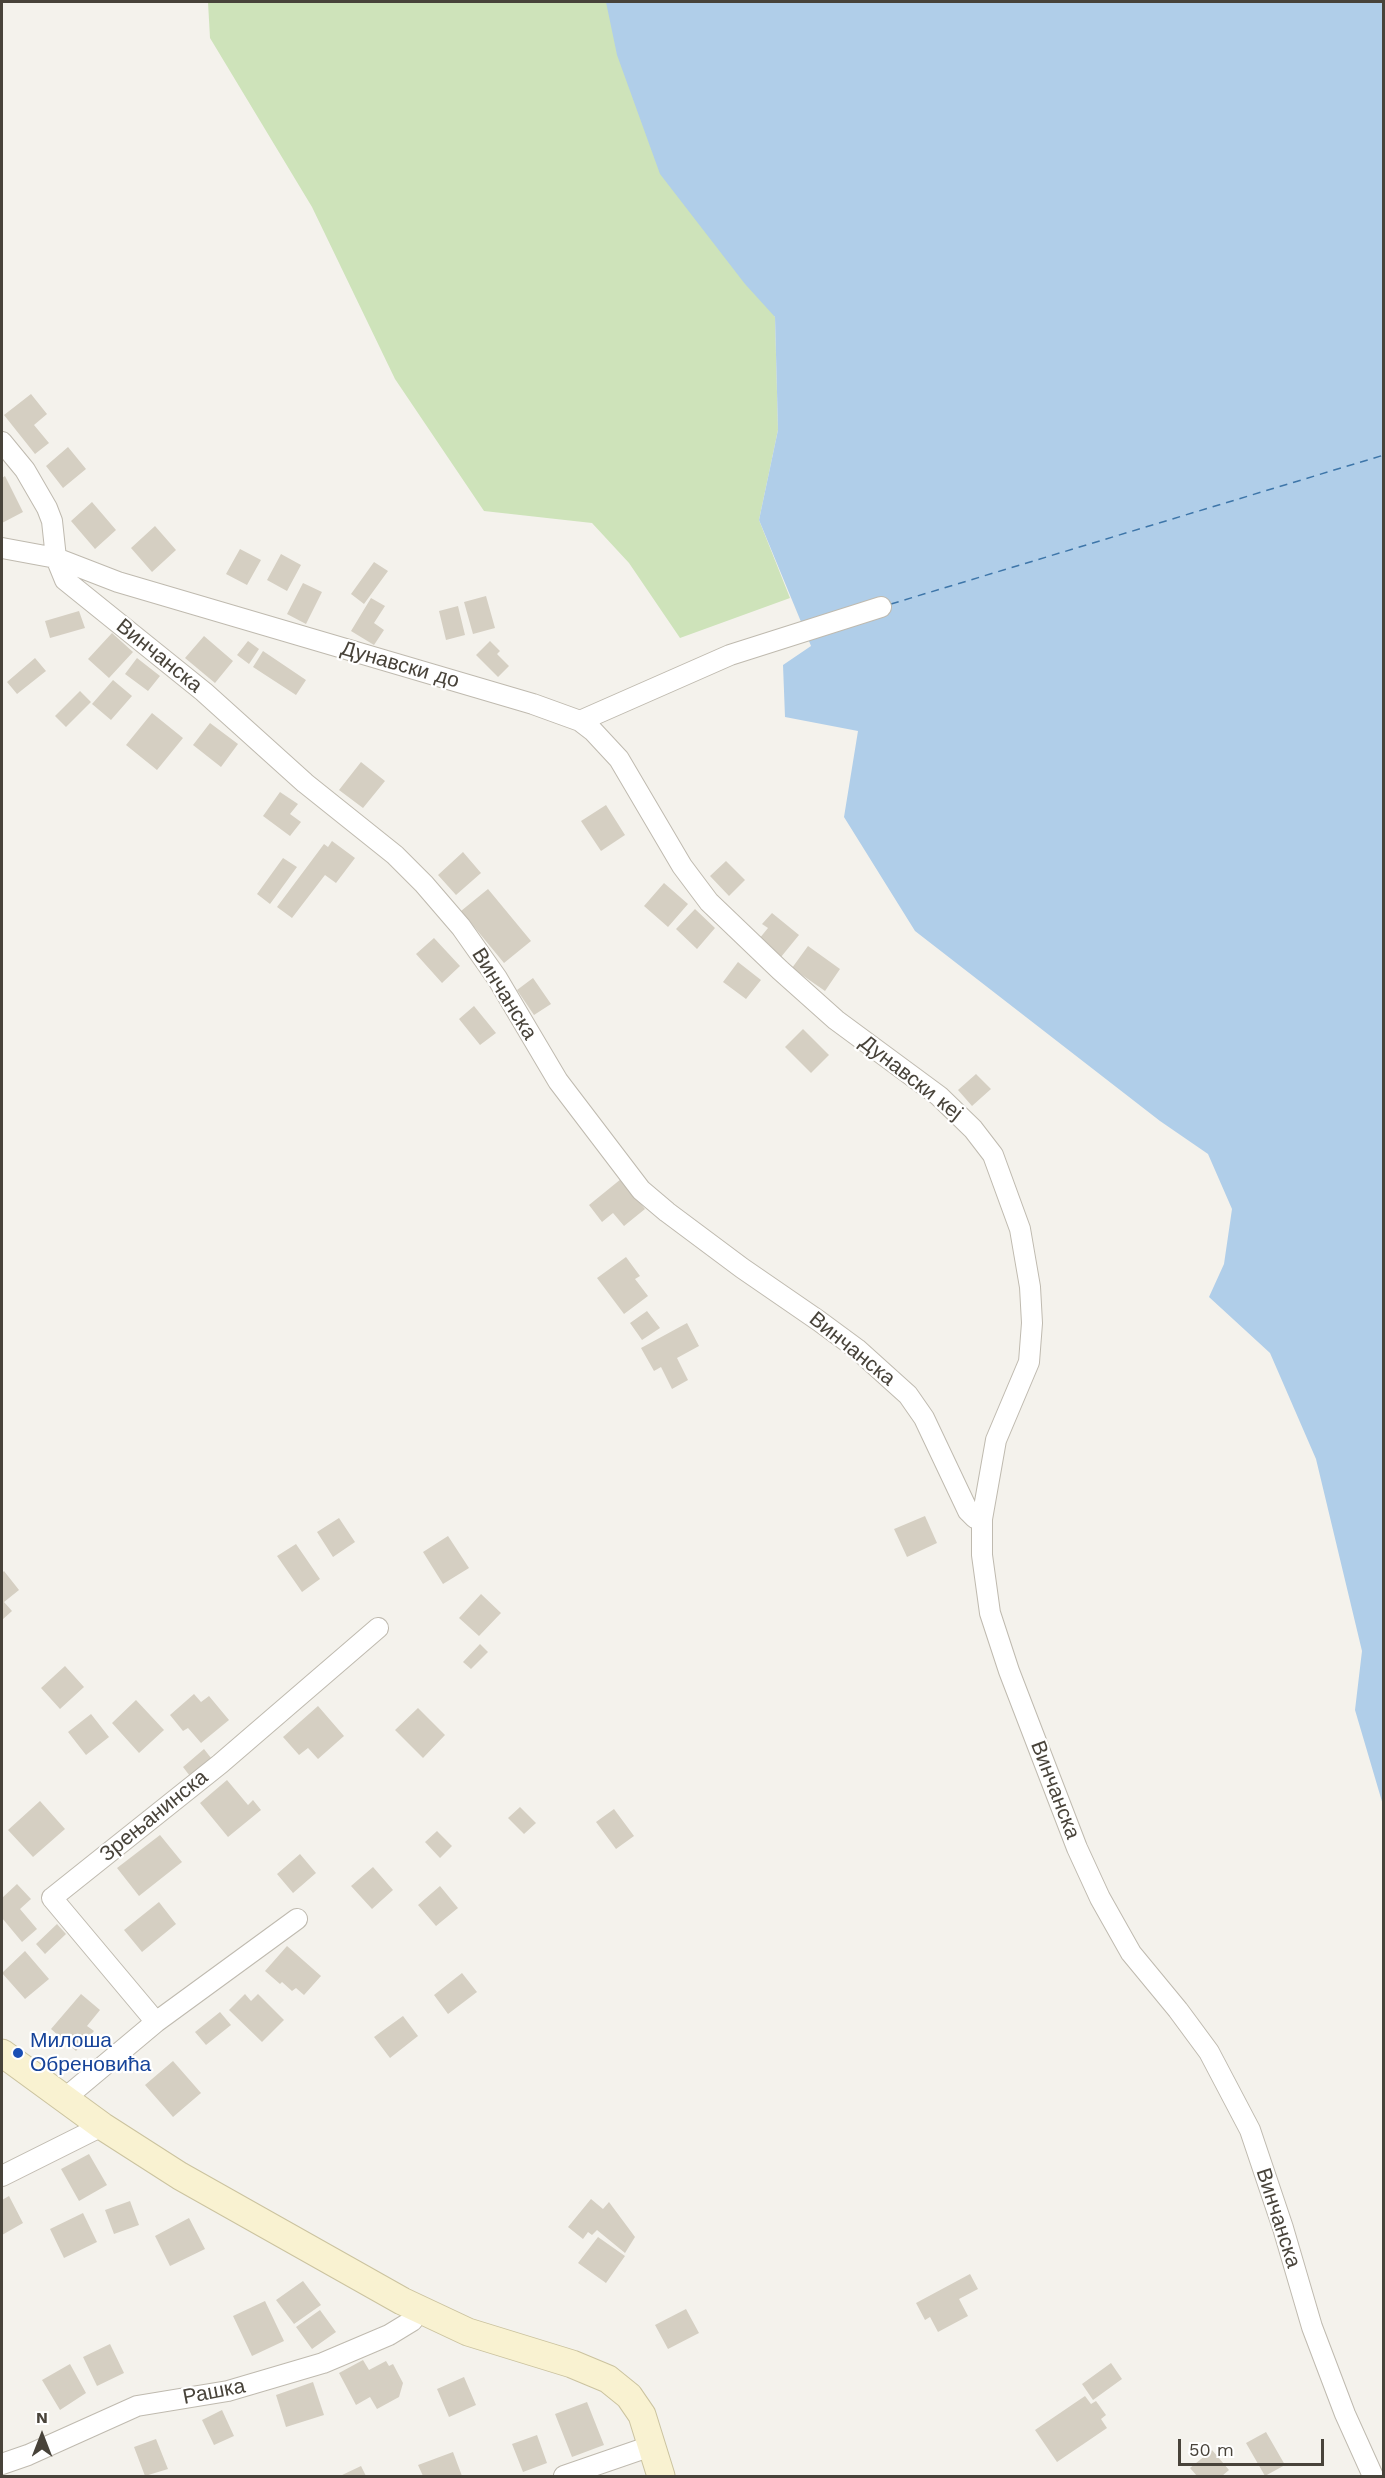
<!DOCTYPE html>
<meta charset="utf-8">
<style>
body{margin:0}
#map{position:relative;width:1385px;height:2478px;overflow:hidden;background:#f4f2ec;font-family:"Work Sans",sans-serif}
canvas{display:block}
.frame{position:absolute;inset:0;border:3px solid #48433a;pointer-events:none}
.north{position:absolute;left:12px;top:2406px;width:60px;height:60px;-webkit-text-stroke:4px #fff;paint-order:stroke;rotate:0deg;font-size:16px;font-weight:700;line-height:24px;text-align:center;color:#48433a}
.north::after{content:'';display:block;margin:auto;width:21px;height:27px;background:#48433a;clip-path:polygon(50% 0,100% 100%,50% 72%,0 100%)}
.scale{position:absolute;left:1178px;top:2439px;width:146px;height:27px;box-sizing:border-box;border:3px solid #48433a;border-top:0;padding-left:8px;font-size:18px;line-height:21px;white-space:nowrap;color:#48433a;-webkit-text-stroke:4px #fff;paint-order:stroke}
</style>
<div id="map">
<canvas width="1385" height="2478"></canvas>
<div class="frame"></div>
<div class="north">N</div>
<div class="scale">50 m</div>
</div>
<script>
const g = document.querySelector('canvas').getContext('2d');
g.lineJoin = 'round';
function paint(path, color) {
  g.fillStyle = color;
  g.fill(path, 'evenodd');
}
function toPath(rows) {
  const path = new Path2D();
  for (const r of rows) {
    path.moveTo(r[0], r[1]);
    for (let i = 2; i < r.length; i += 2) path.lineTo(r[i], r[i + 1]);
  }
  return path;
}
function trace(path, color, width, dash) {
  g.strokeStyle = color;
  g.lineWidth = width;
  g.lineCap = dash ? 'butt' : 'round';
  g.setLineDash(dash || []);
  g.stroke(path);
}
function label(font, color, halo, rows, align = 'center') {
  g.font = font + ' "Work Sans",sans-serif';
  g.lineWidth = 4.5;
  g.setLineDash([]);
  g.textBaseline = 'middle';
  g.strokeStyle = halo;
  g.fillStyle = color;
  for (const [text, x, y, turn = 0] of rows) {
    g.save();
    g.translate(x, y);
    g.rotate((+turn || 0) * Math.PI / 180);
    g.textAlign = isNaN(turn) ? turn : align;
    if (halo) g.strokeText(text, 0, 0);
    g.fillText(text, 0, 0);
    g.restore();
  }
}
const green = toPath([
 [208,2,611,2,775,317,778,430,759,520,790,598,680,638,629,563,592,523,484,511,395,379,312,207,210,38]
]);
const water = toPath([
 [606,2,1383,2,1383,1805,1355,1710,1362,1651,1316,1459,1270,1353,1209,1297,1224,1264,1232,1209,1208,1154,1160,1121,915,931,844,817,858,731,785,717,783,665,811,646,759,520,778,430,775,317,745,284,660,174,617,55]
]);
const ferry = toPath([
 [891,604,1384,455]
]);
const building = toPath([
 [31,394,47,414,34,425,49,443,35,454,4,415],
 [68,447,86,469,63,488,46,466],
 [5,476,23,512,2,523,2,478],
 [92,502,116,530,95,549,71,521],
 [155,526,176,550,152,572,131,548],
 [240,549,261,560,247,585,226,574],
 [281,554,301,565,287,591,267,580],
 [374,562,388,571,364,604,351,594],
 [303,583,322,592,306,624,287,614],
 [486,596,495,628,473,634,464,602],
 [371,598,385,606,374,623,384,630,374,645,351,631],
 [458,606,465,635,446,640,439,611],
 [79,611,85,628,50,638,45,621],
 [112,633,133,652,109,678,88,659],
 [204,636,233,661,215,683,185,658],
 [248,641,259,649,249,664,237,655],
 [490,641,500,651,497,654,509,666,498,677,476,655],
 [263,651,306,680,296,695,253,667],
 [35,658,46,671,17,694,7,682],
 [137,658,160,676,148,691,125,674],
 [113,680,132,696,111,720,92,704],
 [80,691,91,702,66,727,55,716],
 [152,713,183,738,157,770,126,745],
 [210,723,238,744,221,767,193,745],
 [361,762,385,781,363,808,339,790],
 [280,792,298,804,290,814,301,822,290,836,263,816],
 [606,805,625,835,601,851,581,821],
 [332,841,355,858,336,883,325,875,292,918,277,907,324,844,328,847],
 [463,852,481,873,456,895,438,875],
 [283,858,297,867,270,904,257,894],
 [726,861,745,880,729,896,710,876],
 [664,883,688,904,668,927,644,906],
 [488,889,531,941,504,963,461,911],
 [695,909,715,928,697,949,676,929],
 [772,913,799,935,781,957,759,939,768,928,762,924],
 [434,938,460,966,442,983,416,954],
 [808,946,840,969,825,991,792,968],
 [738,962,761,980,746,999,723,982],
 [533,978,551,1004,534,1015,517,990],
 [474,1006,496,1033,480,1045,459,1019],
 [803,1029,829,1055,811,1073,785,1047],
 [976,1074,991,1089,972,1106,958,1090],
 [621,1179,645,1209,624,1226,613,1213,602,1222,589,1205],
 [626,1257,640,1276,635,1279,648,1296,624,1314,597,1278],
 [647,1311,660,1328,642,1340,630,1323],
 [687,1323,699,1346,677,1358,688,1380,672,1389,661,1367,654,1371,641,1348],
 [925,1516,937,1543,907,1557,894,1529],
 [339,1518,355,1542,333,1557,317,1532],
 [448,1536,469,1568,443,1584,423,1552],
 [296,1544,320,1579,302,1592,277,1556],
 [4,1571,19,1590,4,1602,12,1611,2,1620,2,1573],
 [481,1594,501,1613,479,1636,459,1618],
 [480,1644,488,1652,471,1669,463,1662],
 [65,1666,84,1687,60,1709,41,1688],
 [194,1694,201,1702,209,1696,229,1720,201,1743,188,1728,183,1731,170,1715],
 [136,1700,164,1730,139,1753,112,1723],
 [318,1706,344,1736,318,1759,308,1748,299,1755,283,1737],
 [418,1708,445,1735,423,1758,395,1730],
 [91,1714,109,1737,86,1755,68,1732],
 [204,1749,215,1763,193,1780,183,1767],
 [227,1780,248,1805,253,1800,261,1810,228,1837,200,1803],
 [40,1801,65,1829,33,1857,8,1830],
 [520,1807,536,1823,524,1834,508,1818],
 [614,1809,634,1836,616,1849,596,1822],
 [437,1831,452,1846,440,1858,425,1842],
 [160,1835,182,1862,139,1896,117,1868],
 [300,1854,316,1873,293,1893,277,1874],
 [373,1867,393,1890,372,1909,351,1886],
 [17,1884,31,1899,20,1909,37,1929,22,1942,2,1918,2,1898],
 [440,1886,458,1908,436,1926,418,1905],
 [159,1902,176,1924,142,1952,124,1930],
 [57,1924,66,1934,45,1954,36,1944],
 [287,1946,321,1976,304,1995,296,1988,292,1991,282,1982,280,1984,265,1971],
 [25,1951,49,1979,25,1999,2,1973],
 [462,1973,477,1992,448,2014,434,1995],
 [81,1994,100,2010,87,2026,94,2031,76,2051,51,2029],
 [245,1994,251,2001,258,1994,284,2020,262,2042,229,2010],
 [220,2012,231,2025,206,2045,195,2032],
 [403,2016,418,2036,390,2058,374,2037],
 [173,2061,201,2093,173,2117,145,2085],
 [89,2154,107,2185,79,2201,61,2169],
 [9,2196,23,2223,2,2235,2,2200],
 [591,2199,603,2209,609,2202,635,2237,625,2253,597,2230,592,2235,588,2232,583,2239,568,2227],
 [130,2201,139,2225,114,2234,105,2210],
 [83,2213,97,2242,64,2258,50,2229],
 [189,2218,205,2249,170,2266,155,2236],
 [598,2237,625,2256,606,2283,578,2263],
 [970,2274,978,2289,959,2299,968,2316,938,2332,930,2317,925,2320,916,2303],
 [303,2281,321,2305,294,2324,276,2300],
 [265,2301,284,2341,252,2356,233,2316],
 [686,2309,699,2333,668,2349,655,2325],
 [320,2310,336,2332,312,2349,296,2327],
 [110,2344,124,2373,97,2386,83,2357],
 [363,2360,369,2370,386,2361,389,2366,393,2364,403,2383,399,2397,377,2409,370,2397,356,2405,339,2373],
 [1111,2363,1122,2379,1093,2400,1082,2384],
 [70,2364,86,2393,60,2410,42,2380],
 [464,2377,476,2405,449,2417,437,2389],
 [313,2382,324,2415,286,2427,276,2395],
 [1085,2396,1091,2404,1096,2401,1106,2415,1101,2419,1107,2428,1057,2462,1035,2430],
 [587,2402,604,2445,572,2457,555,2414],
 [222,2410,234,2436,214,2445,202,2420],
 [1266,2432,1285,2465,1265,2476,1246,2443],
 [537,2435,547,2463,523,2472,512,2444],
 [156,2439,168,2469,145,2476,134,2447],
 [1212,2450,1229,2470,1222,2476,1197,2476,1190,2468],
 [453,2452,462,2476,423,2476,418,2465],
 [361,2466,366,2476,340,2476]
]);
const street = toPath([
 [2,442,25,470,47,508,52,521,56,558,65,580,204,692,305,783,395,855,424,884,461,927,497,978,558,1081,641,1190,667,1212,742,1268,819,1321,857,1349,908,1395,924,1418,968,1511,975,1518,982,1519],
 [2,548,56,558,118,582,533,704,580,721,730,655,881,607],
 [580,721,593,731,619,759,682,866,709,902,780,970,836,1020,939,1096,973,1129,993,1155,1020,1229,1030,1287,1032,1323,1029,1362,996,1440,982,1519,982,1555,990,1613,1009,1671,1077,1848,1100,1898,1131,1953,1178,2010,1209,2052,1250,2130,1283,2228,1312,2327,1345,2414,1373,2476],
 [156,2022,52,1898,220,1764,378,1628],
 [64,2099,156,2022,297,1919],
 [2,2176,102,2126],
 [2,2464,28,2455,137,2406,228,2391,323,2363,389,2335,412,2321,420,2310],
 [564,2476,651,2446]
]);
const secondary = toPath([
 [2,2053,102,2126,180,2176,402,2301,468,2332,572,2364,608,2379,629,2396,642,2415,661,2476]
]);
const markers = [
 [18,2053,6,"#1a4fb4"]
];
const streetNames = [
 ["Винчанска",159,656,39],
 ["Дунавски до",400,665,16],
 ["Винчанска",504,994,58],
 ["Дунавски кеј",911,1078,38],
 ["Винчанска",852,1349,39],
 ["Винчанска",1055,1790,69],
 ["Зрењанинска",154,1816,-39],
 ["Винчанска",1278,2218,72],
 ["Рашка",214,2392,-11]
];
const transitNames = [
 ["Милоша",30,2041],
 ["Обреновића",30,2065]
];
paint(green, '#cee3ba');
paint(water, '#b0cee9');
trace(ferry, '#3e76a9', 1.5, [8, 6]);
paint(building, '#d5cfc2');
trace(street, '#bfbaaf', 22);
trace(secondary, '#cbc39f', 29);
trace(street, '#fff', 20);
trace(secondary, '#f9f2d1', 27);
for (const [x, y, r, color] of markers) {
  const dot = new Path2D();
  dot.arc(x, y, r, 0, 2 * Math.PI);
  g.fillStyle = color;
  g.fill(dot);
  trace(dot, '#fff', 2);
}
label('21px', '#48433a', '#fff', streetNames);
label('21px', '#164399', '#fff', transitNames, 'left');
</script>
